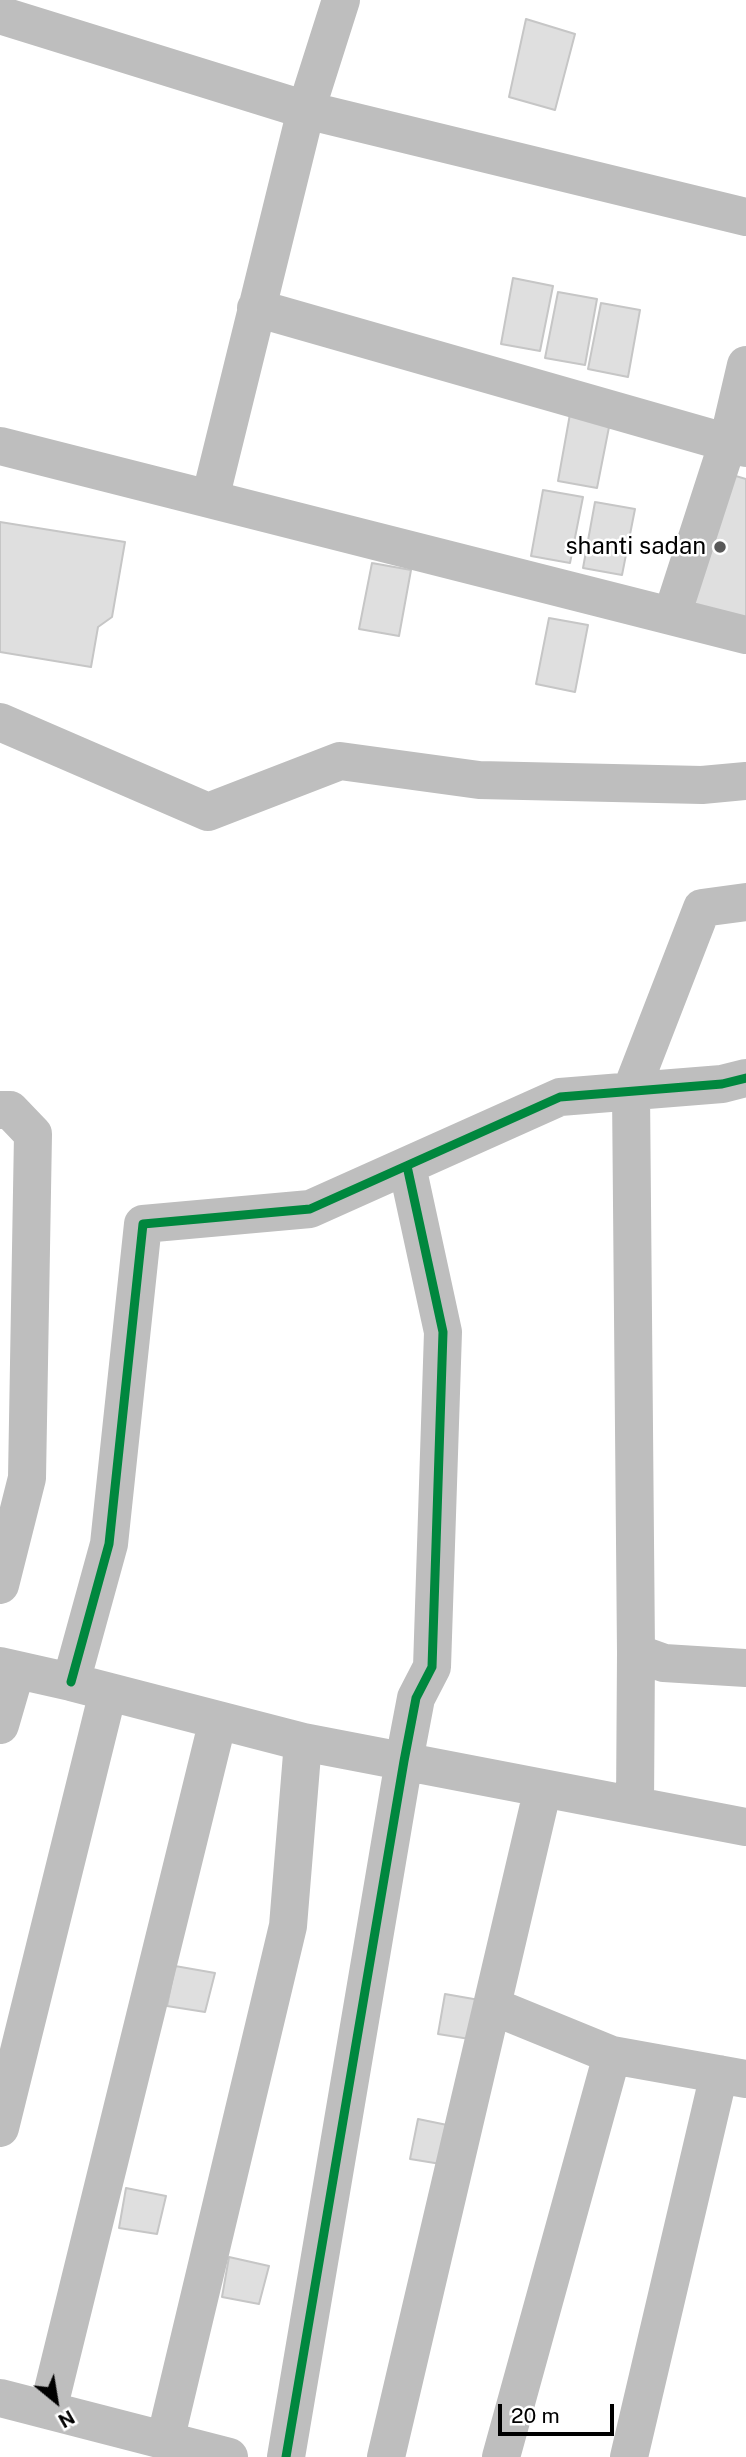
<!DOCTYPE html>
<style>
body{margin:0}
#map{position:relative;width:746px;height:2457px;overflow:hidden;background:#fff;font-family:"Public Sans",sans-serif}
canvas{display:block}
.north{position:absolute;left:21px;top:2366px;width:70px;height:70px;-webkit-text-stroke:5px #fff;paint-order:stroke;rotate:150deg;font-size:19px;font-weight:700;line-height:28px;text-align:center;color:#000}
.north::after{content:'';display:block;margin:auto;width:24px;height:32px;background:#000;clip-path:polygon(50% 0,100% 100%,50% 72%,0 100%)}
.scale{position:absolute;left:498px;top:2404px;width:116px;height:32px;box-sizing:border-box;border:4px solid #000;border-top:0;padding-left:9px;font-size:21px;line-height:24px;white-space:nowrap;color:#000;-webkit-text-stroke:5px #fff;paint-order:stroke}
</style>
<div id="map">
<canvas width="746" height="2457"></canvas>
<div class="north">N</div>
<div class="scale">20 m</div>
</div>
<script>
const g = document.querySelector('canvas').getContext('2d');
g.lineJoin = 'round';
function paint(path, color) {
  g.fillStyle = color;
  g.fill(path, 'evenodd');
}
function toPath(rows) {
  const path = new Path2D();
  for (const r of rows) {
    path.moveTo(r[0], r[1]);
    for (let i = 2; i < r.length; i += 2) path.lineTo(r[i], r[i + 1]);
  }
  return path;
}
function trace(path, color, width, dash) {
  g.strokeStyle = color;
  g.lineWidth = width;
  g.lineCap = dash ? 'butt' : 'round';
  g.setLineDash(dash || []);
  g.stroke(path);
}
function label(font, color, halo, rows, align = 'center') {
  g.font = font + ' "Public Sans",sans-serif';
  g.lineWidth = 5;
  g.setLineDash([]);
  g.textBaseline = 'middle';
  g.strokeStyle = halo;
  g.fillStyle = color;
  for (const [text, x, y, turn = 0] of rows) {
    g.save();
    g.translate(x, y);
    g.rotate((+turn || 0) * Math.PI / 180);
    g.textAlign = isNaN(turn) ? turn : align;
    if (halo) g.strokeText(text, 0, 0);
    g.fillText(text, 0, 0);
    g.restore();
  }
}
const building = toPath([
 [526,19,575,34,555,110,509,97,526,19],
 [513,278,553,286,540,351,501,344,513,278],
 [558,292,597,299,585,365,545,358,558,292],
 [601,303,640,310,628,377,588,369,601,303],
 [570,414,610,422,597,488,558,481,570,414],
 [719,471,746,479,746,635,672,615,719,471],
 [543,490,583,497,570,563,531,556,543,490],
 [595,502,635,509,622,575,583,568,595,502],
 [0,522,125,542,112,617,98,627,91,667,0,652,0,522],
 [372,563,411,570,399,636,359,629,372,563],
 [549,618,588,625,575,692,536,684,549,618],
 [175,1966,215,1973,205,2012,167,2006,175,1966],
 [445,1994,485,2001,476,2040,438,2034,445,1994],
 [418,2119,457,2127,447,2165,410,2159,418,2119],
 [126,2188,166,2196,157,2234,119,2228,126,2188],
 [229,2257,269,2266,259,2304,222,2297,229,2257]
]);
const minor = toPath([
 [0,15,306,110,746,217],
 [256,308,746,448],
 [0,446,746,635],
 [210,499,306,110,341,0],
 [672,615,728,442,746,365],
 [0,722,208,812,340,761,479,780,702,785,746,781],
 [746,902,702,908,631,1091,636,1653,664,1663,746,1668],
 [0,1110,10,1110,33,1134,27,1478,0,1585],
 [0,1666,71,1682,303,1742,746,1827],
 [71,1682,109,1544,143,1224,310,1209,560,1097,722,1084,746,1078],
 [0,1725,16,1670],
 [635,1806,636,1653],
 [492,2006,612,2055,501,2457],
 [612,2055,746,2079],
 [0,2128,108,1692],
 [0,2398,229,2457],
 [48,2410,218,1720],
 [165,2441,288,1926,303,1742],
 [286,2457,404,1761,416,1698,432,1667,443,1332,407,1166],
 [386,2457,543,1788],
 [629,2457,719,2074]
]);
const cycleway = toPath([
 [71,1682,109,1544,143,1224,310,1209,560,1097,722,1084,746,1078],
 [286,2457,404,1761,416,1698,432,1667,443,1332,407,1166]
]);
const markers = [
 [720,547,7,"#595959"]
];
const poiNames = [
 ["shanti sadan",706,547]
];
paint(building, '#dfdfdf');
trace(building, '#c6c6c6', 2);
trace(minor, '#bebebe', 38);
trace(cycleway, '#00873e', 9);
for (const [x, y, r, color] of markers) {
  const dot = new Path2D();
  dot.arc(x, y, r, 0, 2 * Math.PI);
  g.fillStyle = color;
  g.fill(dot);
  trace(dot, '#fff', 2.5);
}
label('24px', '#000', '#fff', poiNames, 'right');
</script>
